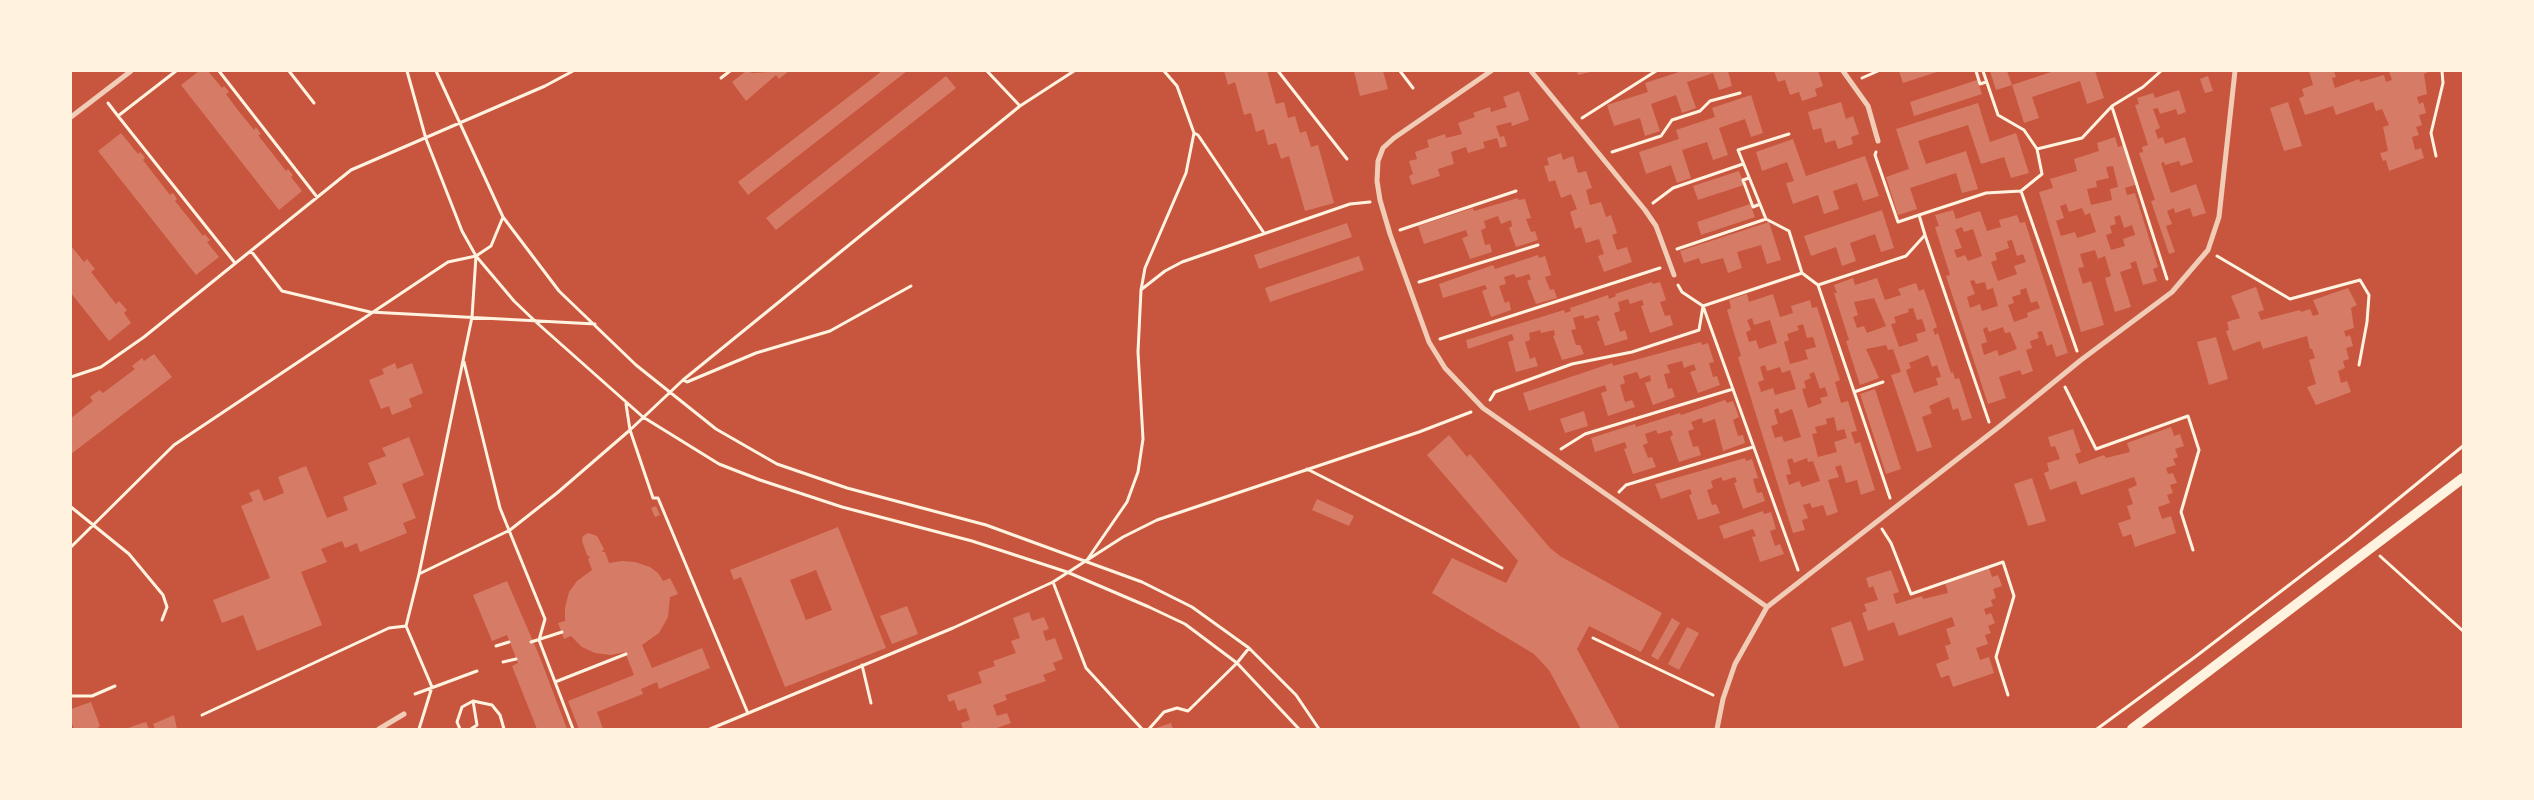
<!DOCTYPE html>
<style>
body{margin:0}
#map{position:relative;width:2534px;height:800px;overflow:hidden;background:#c8553d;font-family:"Source Sans 3",sans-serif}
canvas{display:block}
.frame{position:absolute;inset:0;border:72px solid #fff3e0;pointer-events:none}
</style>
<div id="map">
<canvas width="2534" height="800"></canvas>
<div class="frame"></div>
</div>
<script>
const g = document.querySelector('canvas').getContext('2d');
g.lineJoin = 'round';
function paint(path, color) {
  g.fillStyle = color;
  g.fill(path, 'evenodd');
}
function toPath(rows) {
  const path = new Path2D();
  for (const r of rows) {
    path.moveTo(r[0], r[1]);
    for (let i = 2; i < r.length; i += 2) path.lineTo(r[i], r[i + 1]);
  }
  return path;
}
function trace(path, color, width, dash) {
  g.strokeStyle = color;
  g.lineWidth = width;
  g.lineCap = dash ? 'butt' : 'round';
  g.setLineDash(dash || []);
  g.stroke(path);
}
const building = toPath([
 [199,71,208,71,222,88,224,86,229,92,226,94,237,109,254,130,256,127,258,130,261,134,258,135,286,171,288,169,293,175,291,177,302,191,279,210,181,85],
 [746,71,753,73,789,71,779,79,776,75,746,101,732,82],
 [882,71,907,71,748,195,738,182],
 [1224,71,1267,71,1276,104,1284,102,1288,118,1295,116,1300,133,1306,131,1311,147,1318,145,1334,203,1305,211,1289,156,1281,159,1276,143,1268,145,1264,129,1256,132,1251,113,1244,115,1235,82,1228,85],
 [1354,71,1383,71,1388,89,1360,96],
 [1577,71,1590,71,1590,72,1578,75],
 [1682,71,1728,71,1732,86,1719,90,1713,73,1687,82,1696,108,1682,113,1676,95,1651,104,1660,131,1645,136,1640,118,1614,126,1607,105,1648,92,1645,83],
 [1774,71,1818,71,1823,86,1815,89,1817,96,1802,101,1799,92,1790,95,1785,80,1778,82],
 [1899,71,1937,71,1937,72,1903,83],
 [1990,71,2007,71,2012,85,2054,71,2095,71,2104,98,2087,104,2080,81,2032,97,2039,118,2024,123,2012,85,1996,90],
 [2309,71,2334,71,2336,77,2332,78,2335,88,2359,79,2360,82,2384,75,2386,82,2392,80,2389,71,2430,71,2424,74,2427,94,2417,97,2419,104,2423,102,2426,113,2419,115,2422,125,2416,127,2419,135,2412,137,2415,150,2421,148,2424,158,2389,171,2386,160,2383,161,2380,153,2388,151,2383,127,2389,125,2382,109,2376,111,2373,102,2336,115,2333,106,2305,115,2299,98,2304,96,2302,89,2313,85],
 [946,76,956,88,776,230,766,218],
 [2208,76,2213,91,2205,93,2200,79],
 [1977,80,1982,94,1914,116,1910,102],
 [2179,90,2186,112,2178,115,2176,109,2160,114,2158,108,2153,109,2160,128,2155,130,2158,139,2163,137,2165,144,2185,137,2193,162,2181,166,2179,161,2165,165,2164,162,2161,163,2171,193,2196,184,2206,213,2193,217,2190,208,2175,213,2174,208,2167,211,2172,224,2166,226,2175,252,2169,254,2151,201,2155,200,2139,153,2143,152,2142,147,2148,145,2135,105,2139,104,2137,98,2153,93,2155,98],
 [1519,91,1529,120,1512,126,1511,122,1496,126,1500,137,1504,136,1507,146,1500,148,1497,138,1483,142,1485,148,1468,153,1466,147,1451,152,1454,164,1438,169,1440,176,1412,185,1409,176,1413,174,1409,161,1417,159,1415,152,1429,147,1427,140,1445,134,1446,138,1462,134,1458,123,1475,117,1473,113,1481,110,1490,107,1491,112,1507,107,1503,97],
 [1751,95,1763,133,1751,137,1745,119,1719,128,1728,155,1713,160,1707,142,1682,150,1691,178,1677,183,1671,165,1646,174,1639,152,1679,139,1676,130,1715,117,1712,108],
 [1841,102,1846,119,1853,116,1859,134,1851,137,1853,144,1838,149,1835,140,1825,143,1821,128,1813,130,1808,112],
 [2288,102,2302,146,2284,151,2270,108],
 [1978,103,1990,142,2016,133,2029,173,2011,178,2004,157,1981,164,1968,125,1918,141,1926,164,1966,151,1978,189,1962,193,1956,173,1910,188,1917,209,1898,215,1886,177,1909,169,1896,129],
 [121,133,138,154,140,152,143,155,145,158,143,160,170,195,173,193,177,199,175,201,203,236,205,234,207,237,210,240,207,242,219,257,196,275,98,151],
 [2115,137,2118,147,2124,145,2135,185,2125,188,2127,195,2135,193,2158,267,2153,269,2157,281,2143,285,2136,261,2130,263,2132,268,2120,272,2131,307,2115,312,2105,278,2111,276,2105,256,2098,259,2095,250,2080,254,2084,267,2078,268,2083,284,2091,281,2104,325,2081,332,2039,192,2053,188,2050,179,2077,171,2074,159,2099,151,2097,143],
 [2113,166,2118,187,2110,189,2112,200,2091,205,2087,189,2097,187,2096,181,2109,178,2106,167],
 [2066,204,2069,212,2082,208,2085,215,2090,213,2096,232,2077,238,2075,232,2061,236,2056,221,2064,218,2060,206],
 [2120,215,2124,228,2132,225,2135,235,2123,239,2125,246,2111,250,2106,235,2112,233,2110,226,2116,224,2114,217],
 [1793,139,1806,176,1865,156,1879,196,1863,201,1857,183,1833,191,1839,209,1824,214,1818,195,1793,204,1786,183,1794,181,1787,162,1762,171,1756,152],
 [1561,153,1563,160,1573,156,1578,173,1586,171,1592,188,1586,190,1590,205,1601,202,1606,217,1611,215,1617,233,1612,235,1617,250,1627,247,1632,262,1604,272,1598,256,1604,254,1599,239,1586,243,1581,227,1575,229,1570,212,1577,209,1571,194,1561,198,1555,180,1549,182,1544,166,1549,165,1547,158],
 [1739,171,1744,185,1698,200,1693,186],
 [1518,198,1518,200,1525,199,1531,218,1526,219,1531,232,1535,231,1538,240,1516,247,1509,228,1512,226,1511,220,1501,224,1498,216,1484,221,1486,228,1481,230,1485,245,1490,244,1492,252,1470,259,1462,238,1468,236,1466,230,1424,244,1418,226,1473,208,1474,211],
 [1750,204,1755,217,1701,235,1697,222],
 [1882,210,1894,248,1881,252,1875,234,1850,243,1856,261,1842,266,1836,247,1811,256,1804,236],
 [1953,210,1956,219,1980,211,1987,231,2001,227,1999,220,2017,215,2020,223,2025,222,2068,353,2056,357,2052,344,2047,346,2042,331,2037,332,2039,338,2030,341,2032,348,2026,350,2033,371,2022,375,2020,370,1999,377,2006,398,1988,404,1946,276,1950,275,1935,227,1939,226,1935,215],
 [1962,227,1964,232,1973,229,1982,256,1968,261,1965,255,1957,258,1954,250,1962,248,1955,230],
 [2012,240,2017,256,2023,254,2026,262,2014,266,2017,274,1998,281,1991,262,1997,260,1995,253,2009,248,2007,241],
 [1974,280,1976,284,1985,282,1987,290,1993,288,1998,306,1982,311,1980,304,1970,308,1967,297,1975,294,1970,281],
 [2026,288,2031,303,2037,301,2040,308,2027,313,2028,317,2014,322,2008,305,2014,303,2012,297,2021,294,2020,290],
 [1987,327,1989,332,2003,327,2005,333,2010,332,2017,349,1999,356,1997,350,1984,355,1981,344,1987,342,1983,329],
 [1769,222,1781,260,1767,264,1761,245,1737,252,1742,268,1728,273,1723,258,1701,264,1699,258,1684,263,1680,251],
 [1347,223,1352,237,1259,269,1254,255],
 [71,246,84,262,87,259,95,269,91,272,116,304,119,301,127,310,124,313,131,323,109,341,71,293],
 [1538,255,1539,258,1545,256,1551,275,1545,277,1550,290,1554,289,1557,298,1536,304,1527,281,1531,279,1529,274,1516,278,1514,274,1504,277,1506,284,1499,286,1505,303,1509,301,1511,310,1491,317,1482,291,1487,289,1485,285,1443,298,1439,284,1493,265,1495,269],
 [1359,256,1364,270,1270,302,1265,288],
 [1853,278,1855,285,1877,278,1885,300,1901,295,1898,289,1916,283,1919,291,1924,289,1937,327,1933,329,1935,335,1938,333,1951,373,1953,372,1955,379,1959,378,1972,418,1962,421,1958,408,1953,410,1949,397,1929,406,1932,413,1922,417,1932,447,1917,452,1891,375,1901,372,1893,349,1888,350,1886,345,1866,349,1879,378,1860,385,1846,341,1849,340,1834,293,1837,293,1834,285],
 [1874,298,1886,326,1867,333,1864,326,1857,328,1853,317,1858,315,1854,302],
 [1913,308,1917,320,1922,319,1926,331,1916,334,1918,341,1899,347,1891,324,1896,323,1894,317,1909,312,1908,309],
 [1928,355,1932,367,1937,365,1941,377,1936,378,1938,385,1914,393,1906,370,1911,368,1909,363],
 [1652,282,1653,284,1660,282,1666,300,1660,302,1665,316,1670,315,1673,325,1650,333,1641,306,1644,305,1642,300,1630,304,1628,299,1618,302,1620,311,1614,313,1620,332,1625,330,1628,339,1605,346,1597,322,1600,320,1598,315,1585,319,1583,315,1573,318,1576,329,1571,330,1576,345,1580,345,1584,354,1562,360,1553,336,1555,335,1554,330,1541,333,1540,330,1529,333,1530,340,1525,342,1530,359,1535,357,1538,366,1516,372,1508,342,1514,340,1512,334,1468,349,1466,340,1564,310,1565,313,1571,311,1570,308,1608,295,1609,299,1616,296,1615,294],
 [2256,287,2264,310,2258,312,2261,320,2300,310,2301,312,2310,309,2313,316,2319,314,2313,300,2348,288,2357,305,2351,308,2354,328,2344,331,2346,337,2350,335,2353,346,2346,348,2349,359,2343,361,2345,368,2338,371,2341,383,2347,381,2351,392,2316,405,2307,387,2316,384,2309,360,2315,358,2312,349,2310,349,2307,336,2263,349,2260,341,2233,351,2226,331,2229,330,2227,322,2240,318,2231,296],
 [1747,294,1749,302,1773,294,1780,317,1793,313,1791,306,1810,300,1812,308,1817,307,1840,380,1835,382,1841,403,1848,401,1857,431,1851,432,1855,444,1860,442,1875,490,1861,495,1857,480,1846,483,1841,465,1835,467,1839,477,1828,480,1838,512,1827,516,1823,505,1812,508,1810,503,1803,505,1808,518,1802,520,1805,530,1793,533,1738,357,1741,356,1727,310,1731,308,1729,300],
 [1752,318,1754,325,1770,320,1777,343,1759,349,1756,340,1749,342,1746,332,1751,330,1747,320],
 [1803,324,1807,338,1813,337,1816,347,1805,350,1808,359,1790,364,1784,342,1789,340,1787,334,1799,330,1797,326],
 [1765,365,1767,371,1780,367,1782,373,1790,370,1796,389,1775,395,1773,388,1761,392,1758,382,1764,380,1760,367],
 [1814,372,1820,389,1825,387,1828,396,1820,398,1822,403,1808,408,1802,389,1806,388,1804,381,1811,378,1809,374],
 [1778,408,1780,414,1792,409,1801,437,1784,442,1782,436,1775,438,1771,426,1778,424,1774,410],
 [1834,417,1837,431,1844,429,1847,438,1834,442,1837,452,1818,457,1812,434,1817,433,1815,427,1827,424,1826,419],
 [1792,458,1794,463,1807,458,1808,462,1813,461,1820,481,1802,487,1799,481,1789,485,1786,475,1791,474,1787,460],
 [2216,337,2228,379,2209,385,2197,342],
 [1701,342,1702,345,1708,343,1714,362,1709,363,1713,377,1717,376,1720,385,1698,393,1690,372,1696,370,1694,364,1684,368,1682,361,1667,365,1670,373,1664,374,1668,389,1672,388,1675,397,1653,405,1645,383,1651,381,1650,375,1640,379,1637,372,1623,376,1625,383,1620,385,1625,402,1632,400,1635,407,1608,416,1601,393,1607,391,1605,385,1529,411,1523,393,1612,363,1613,366],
 [154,354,172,377,71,454,71,418,93,401,90,397,95,393,100,390,103,393,135,369,132,366,142,358,144,361],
 [395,363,397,369,412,363,423,393,409,399,412,407,392,415,389,406,381,409,369,380,384,374,382,369],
 [1875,389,1901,469,1886,474,1860,394],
 [1725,400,1727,403,1733,401,1739,417,1733,420,1738,436,1743,435,1745,443,1723,451,1715,419,1703,423,1702,418,1691,422,1694,429,1688,431,1693,447,1698,446,1701,455,1679,462,1670,437,1673,435,1671,430,1658,434,1656,430,1645,434,1648,443,1643,445,1648,458,1652,457,1656,467,1633,474,1624,449,1627,448,1625,442,1595,452,1591,438,1635,424,1636,427,1680,413,1681,415],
 [1584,411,1588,426,1565,433,1560,419],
 [2171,427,2174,436,2180,434,2184,446,2175,449,2178,457,2173,459,2176,465,2166,468,2168,474,2173,473,2177,483,2170,485,2173,493,2167,495,2170,503,2158,507,2162,519,2171,516,2176,533,2135,547,2131,534,2123,537,2118,523,2131,519,2127,506,2133,504,2128,489,2137,485,2134,477,2081,495,2076,481,2050,490,2044,473,2049,471,2047,463,2060,459,2055,446,2051,447,2048,437,2073,429,2081,452,2075,454,2079,464,2104,455,2106,458,2130,452,2127,443],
 [1449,435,1467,457,1470,454,1550,548,1560,556,1662,613,1641,652,1589,626,1577,649,1620,729,1581,729,1549,670,1534,654,1432,593,1452,558,1506,583,1518,561,1427,455],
 [409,437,424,475,402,484,416,518,403,523,407,533,360,552,357,543,345,548,342,541,321,549,327,562,301,572,322,625,257,651,243,615,222,623,213,600,270,578,241,506,253,501,249,493,259,489,264,501,284,493,278,477,306,466,327,518,348,510,343,497,377,484,368,463,386,456,382,448],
 [1745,458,1746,461,1752,459,1758,478,1753,479,1757,493,1762,492,1765,501,1743,509,1734,483,1737,482,1735,477,1723,481,1721,477,1711,481,1713,488,1707,490,1712,505,1716,504,1720,513,1698,520,1689,495,1692,494,1690,489,1661,499,1655,484],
 [2032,478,2046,521,2028,526,2014,484],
 [1317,499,1354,516,1349,526,1312,510],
 [656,506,660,515,655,517,651,508],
 [1763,511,1764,514,1771,512,1776,529,1770,531,1775,546,1780,544,1784,554,1760,562,1752,537,1756,536,1753,529,1724,539,1719,526],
 [838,527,886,648,785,687,741,577,734,580,730,570],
 [816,570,832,610,806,620,790,580],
 [588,533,597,536,604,549,602,552,605,552,609,563,622,561,635,562,650,567,658,573,663,581,670,578,678,594,670,597,668,617,659,633,642,645,652,668,702,648,710,668,659,689,657,682,641,689,643,694,597,712,603,729,579,729,568,701,634,675,625,652,611,655,595,653,582,647,571,636,564,639,558,623,565,621,565,608,569,592,577,581,592,570,588,559,590,557,587,555,582,541,583,536],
 [1989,568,1992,577,1998,575,2002,586,1993,589,1996,598,1991,600,1993,606,1984,609,1986,615,1991,613,1995,623,1988,626,1991,633,1985,635,1988,644,1976,648,1980,660,1989,657,1994,673,1953,687,1949,675,1941,678,1936,664,1949,659,1945,646,1951,644,1946,629,1955,626,1952,617,1899,636,1894,622,1868,631,1862,613,1867,611,1864,604,1878,600,1873,586,1869,588,1866,578,1891,570,1899,592,1893,594,1896,604,1922,596,1923,599,1948,593,1945,583],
 [507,581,539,655,567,729,537,729,512,666,518,663,507,635,492,641,473,595],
 [907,606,918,634,892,644,880,616],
 [1029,612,1032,621,1044,617,1049,629,1043,631,1046,641,1055,638,1063,659,1053,663,1056,670,1043,675,1046,681,1005,695,1007,700,993,705,997,716,1007,713,1011,723,994,729,963,729,961,723,970,720,966,708,958,711,954,700,949,702,947,695,982,683,978,672,995,666,993,661,1016,653,1011,641,1020,638,1013,618],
 [1672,618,1680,623,1658,660,1651,656],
 [1851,621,1864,660,1844,667,1831,628],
 [1687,627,1699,633,1679,670,1668,664],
 [91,702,100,726,96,729,74,729,71,721,71,709],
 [174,715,177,729,155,729,153,724],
 [146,722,149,729,126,729,136,725],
 [1171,723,1173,729,1156,729,1156,728]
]);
const path = toPath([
 [219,71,317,197],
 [289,71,314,103],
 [407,71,426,139,462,231,476,256,514,301,536,322,643,417,719,464,760,480,842,507,972,541,1067,572,1149,607,1185,624,1237,663,1299,729],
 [436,71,503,217,559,291,636,365,716,429,777,464,847,488,986,525,1142,582,1192,607,1249,648,1296,695,1319,729],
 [987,71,1020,106],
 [1278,71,1347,159],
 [1400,71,1413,88],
 [1976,71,1980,84,1986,82],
 [1983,71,1998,115,2024,130,2037,149],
 [721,78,730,71],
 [1862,78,1878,71],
 [108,103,118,116,176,71],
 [2112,107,2167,279],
 [118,116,235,263],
 [1582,118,1656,71],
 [1194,133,1198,135,1264,233],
 [1789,134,1738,150,1766,219,1789,231,1802,273],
 [1612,152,1661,136,1672,120,1700,111,1710,101,1740,93],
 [1876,152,1875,155,1898,222,1919,215],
 [2436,156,2431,133,2443,83,2442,71],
 [1749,178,1743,180,1753,207,1760,204],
 [2021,191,2077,351],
 [1653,203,1673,188,1743,164],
 [1400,230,1516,191],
 [1925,235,1989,422],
 [1677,249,1766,219],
 [251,251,282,291,370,312,595,324],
 [2217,256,2290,299,2360,280,2369,295,2367,322,2359,365],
 [1419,282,1538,245],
 [1678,285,1682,292,1703,306,1798,570],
 [1818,285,1890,498],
 [1142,289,1165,271,1182,262,1350,204,1370,202],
 [1440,339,1660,268],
 [464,362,500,508,545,619,539,640,573,729],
 [71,377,101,367,144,337,351,170,545,86,573,71],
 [683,380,687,382,756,353,830,331,911,286],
 [2065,387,2096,449,2188,416,2199,450,2181,512,2193,550],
 [1854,392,1883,382],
 [1490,400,1495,392,1572,364,1632,352,1699,330,1703,306,1802,273,1818,285,1906,256,1925,235,1919,215,1986,193,2021,191,2042,174,2037,149,2082,138,2112,106,2143,87,2161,71],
 [626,404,630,430,653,498,658,498,747,711],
 [1561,449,1585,434,1733,389],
 [1307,469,1502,568],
 [1619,492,1626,485,1753,447],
 [71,507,129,554,163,595,167,607,162,620],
 [1882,529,1891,543,1911,594,2003,562,2014,596,1996,657,2008,695],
 [71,547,174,445,448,262,476,256,491,246,503,217],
 [2380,556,2463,631],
 [1087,560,1127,502,1138,472,1143,439,1138,352,1141,290,1145,268,1186,173,1194,133,1177,86,1164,71],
 [419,574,510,530,557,493,630,430,683,380,1020,106,1074,71],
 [1053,582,1086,668,1142,729],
 [1593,638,1713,695],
 [531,642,562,632],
 [496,646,509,642],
 [503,662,516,659],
 [862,665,871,703],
 [555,682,626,654],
 [415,694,477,671],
 [71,696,92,696,115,686],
 [202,715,389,628,406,626],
 [419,729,432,687,406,626,419,574,472,317,476,256],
 [460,729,457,722,462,707,473,701,492,705,500,715,504,729],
 [471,729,477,725,473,701],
 [710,729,953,628,1053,582,1123,537,1157,520,1419,432,1471,412],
 [1149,729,1164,712,1177,708,1188,711,1237,663,1249,648],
 [2097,729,2195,657,2348,540,2463,446]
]);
const minor = toPath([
 [1491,71,1394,138,1383,148,1378,161,1377,181,1380,200,1390,234,1429,342,1445,368,1483,408,1767,607],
 [1531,71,1645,210,1656,226,1674,275],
 [1843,71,1868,106,1878,141],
 [71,117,131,71],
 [379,729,404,714],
 [1717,729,1723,699,1735,664,1767,607,2000,426,2081,360,2172,292,2208,250,2219,217,2235,71]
]);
const secondary = toPath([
 [2132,729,2463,478]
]);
paint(building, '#d67c66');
trace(path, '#fff3e0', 3);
trace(minor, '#f1ccb7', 5);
trace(secondary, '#fff3e0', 10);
</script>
